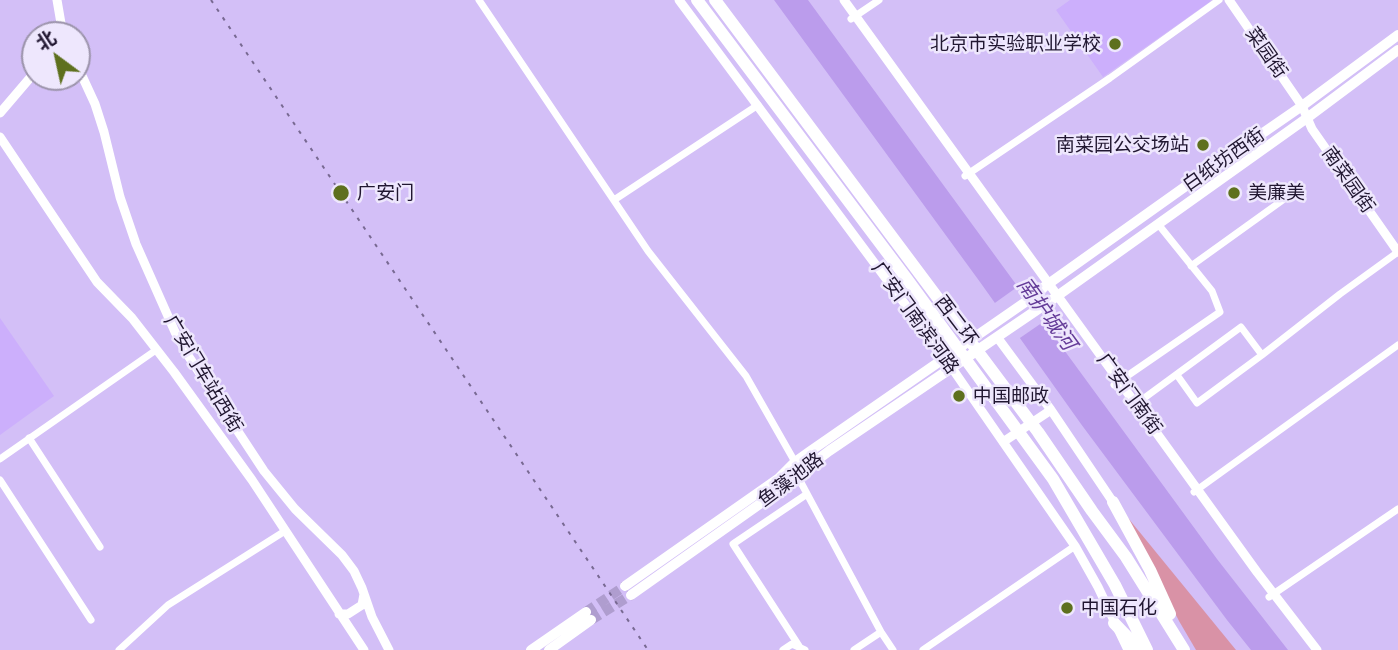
<!DOCTYPE html>
<meta charset="utf-8">
<style>
body{margin:0}
#map{position:relative;width:1398px;height:650px;overflow:hidden;background:#d3bff7;font-family:Quicksand,"Noto Sans SC",sans-serif}
canvas{display:block}
.north{position:absolute;left:21px;top:21px;width:70px;height:70px;box-sizing:border-box;background:#eee7fd;border:2px solid #9c94ab;border-radius:50%;rotate:327deg;font-size:19px;font-weight:700;line-height:28px;text-align:center;color:#211731}
.north::after{content:'';display:block;margin:auto;width:24px;height:32px;background:#5e701e;clip-path:polygon(50% 0,100% 100%,50% 72%,0 100%)}
</style>
<div id="map">
<canvas width="1398" height="650"></canvas>
<div class="north">北</div>
</div>
<script>
const g = document.querySelector('canvas').getContext('2d');
g.lineJoin = 'round';
function paint(path, color) {
  g.fillStyle = color;
  g.fill(path, 'evenodd');
}
function toPath(rows) {
  const path = new Path2D();
  for (const r of rows) {
    path.moveTo(r[0], r[1]);
    for (let i = 2; i < r.length; i += 2) path.lineTo(r[i], r[i + 1]);
  }
  return path;
}
function trace(path, color, width, dash) {
  g.strokeStyle = color;
  g.lineWidth = width;
  g.lineCap = dash ? 'butt' : 'round';
  g.setLineDash(dash || []);
  g.stroke(path);
}
function label(font, color, halo, rows, align = 'center') {
  g.font = font + ' Quicksand,"Noto Sans SC",sans-serif';
  g.lineWidth = 5;
  g.setLineDash([]);
  g.textBaseline = 'middle';
  g.strokeStyle = halo;
  g.fillStyle = color;
  for (const [text, x, y, turn = 0] of rows) {
    g.save();
    g.translate(x, y);
    g.rotate((+turn || 0) * Math.PI / 180);
    g.textAlign = isNaN(turn) ? turn : align;
    if (halo) g.strokeText(text, 0, 0);
    g.fillText(text, 0, 0);
    g.restore();
  }
}
const built = toPath([
 [1070,0,1210,0,1211,1,1103,77,1056,10],
 [0,318,54,396,0,435]
]);
const green = toPath([
 [1124,513,1236,650,1196,650,1179,621]
]);
const water = toPath([
 [774,0,808,0,1217,559,1288,650,1251,650,1227,620,1081,424,980,282]
]);
const pier = toPath([
 [1020,285,1046,320,1017,340,992,305]
]);
const secondaryTunnel = toPath([
 [586,612,625,586],
 [591,620,631,595]
]);
const minor = toPath([
 [479,0,648,251,746,376,795,462],
 [851,19,879,0],
 [965,176,1110,78,1219,0],
 [614,200,758,105],
 [1191,266,1294,192],
 [1177,375,1197,403,1262,355],
 [1114,385,1220,312,1212,291,1158,224],
 [1132,407,1241,327,1262,355,1340,294,1398,252],
 [29,438,100,547],
 [0,459,156,350],
 [798,477,881,632,893,650],
 [0,480,91,620],
 [1194,492,1398,345],
 [1269,597,1398,509],
 [799,646,733,544,807,494],
 [119,650,168,605,285,531],
 [783,650,792,644,805,650],
 [854,650,881,632],
 [923,650,1075,546]
]);
const tertiary = toPath([
 [57,0,63,35],
 [679,0,945,358,1075,546,1098,587,1128,650],
 [844,0,1257,572,1317,650],
 [1229,0,1302,106,1312,129,1398,252],
 [77,65,95,104,104,132,120,197,136,244,175,332,189,357,264,471,295,509,342,555,354,571,362,588,372,617,389,650],
 [0,113,35,72],
 [0,137,97,282,132,318,174,372,252,480,364,650],
 [997,337,1051,410,1113,502],
 [1003,442,1051,410],
 [339,614,348,614,362,605,364,594]
]);
const secondary = toPath([
 [625,586,779,478,795,462,809,452,1037,294,1044,287,1186,186,1302,106,1398,35],
 [631,595,798,477,804,470,829,451,1053,299,1307,118,1398,50],
 [531,650,586,612],
 [549,650,591,620]
]);
const trunk = toPath([
 [697,0,907,279,1053,479,1115,585,1147,650],
 [715,0,1038,432,1092,511,1126,557,1184,650],
 [1113,502,1150,570,1170,614],
 [1114,623,1140,650]
]);
const rail = toPath([
 [211,0,648,650]
]);
const markers = [
 [1115,44,7,"#5e701e"],
 [1203,145,7,"#5e701e"],
 [341,193,9,"#5e701e"],
 [1234,193,7,"#5e701e"],
 [959,396,7,"#5e701e"],
 [1067,608,7,"#5e701e"]
];
const poiNames = [
 ["北京市实验职业学校",1101,44,"right"],
 ["南菜园公交场站",1189,145,"right"],
 ["广安门",357,193],
 ["美廉美",1248,193],
 ["中国邮政",973,396],
 ["中国石化",1081,608]
];
const streetNames = [
 ["菜园街",1266,53,55],
 ["白纸坊西街",1224,160,-35],
 ["南菜园街",1348,180,55],
 ["广安门南滨河路",915,318,54],
 ["西二环",956,321,53],
 ["广安门车站西街",203,374,59],
 ["广安门南街",1129,394,54],
 ["鱼藻池路",791,480,-37]
];
const waterNames = [
 ["南护城河",1046,314,54]
];
paint(built, '#ccaffc');
paint(green, '#d992a6');
paint(water, '#bb9cec');
paint(pier, '#d3bff7');
trace(secondaryTunnel, '#af9dcf', 10, [10, 5]);
trace(minor, '#fff', 7);
trace(tertiary, '#fff', 9);
trace(secondary, '#fff', 10);
trace(trunk, '#fff', 12);
trace(rail, '#786992', 2, [3.5, 7]);
for (const [x, y, r, color] of markers) {
  const dot = new Path2D();
  dot.arc(x, y, r, 0, 2 * Math.PI);
  g.fillStyle = color;
  g.fill(dot);
  trace(dot, '#eee7fd', 2.5);
}
label('19px', '#211731', '#eee7fd', poiNames, 'left');
label('19px', '#211731', '#eee7fd', streetNames);
label('italic 21px', '#653c99', '#eee7fd', waterNames);
</script>
